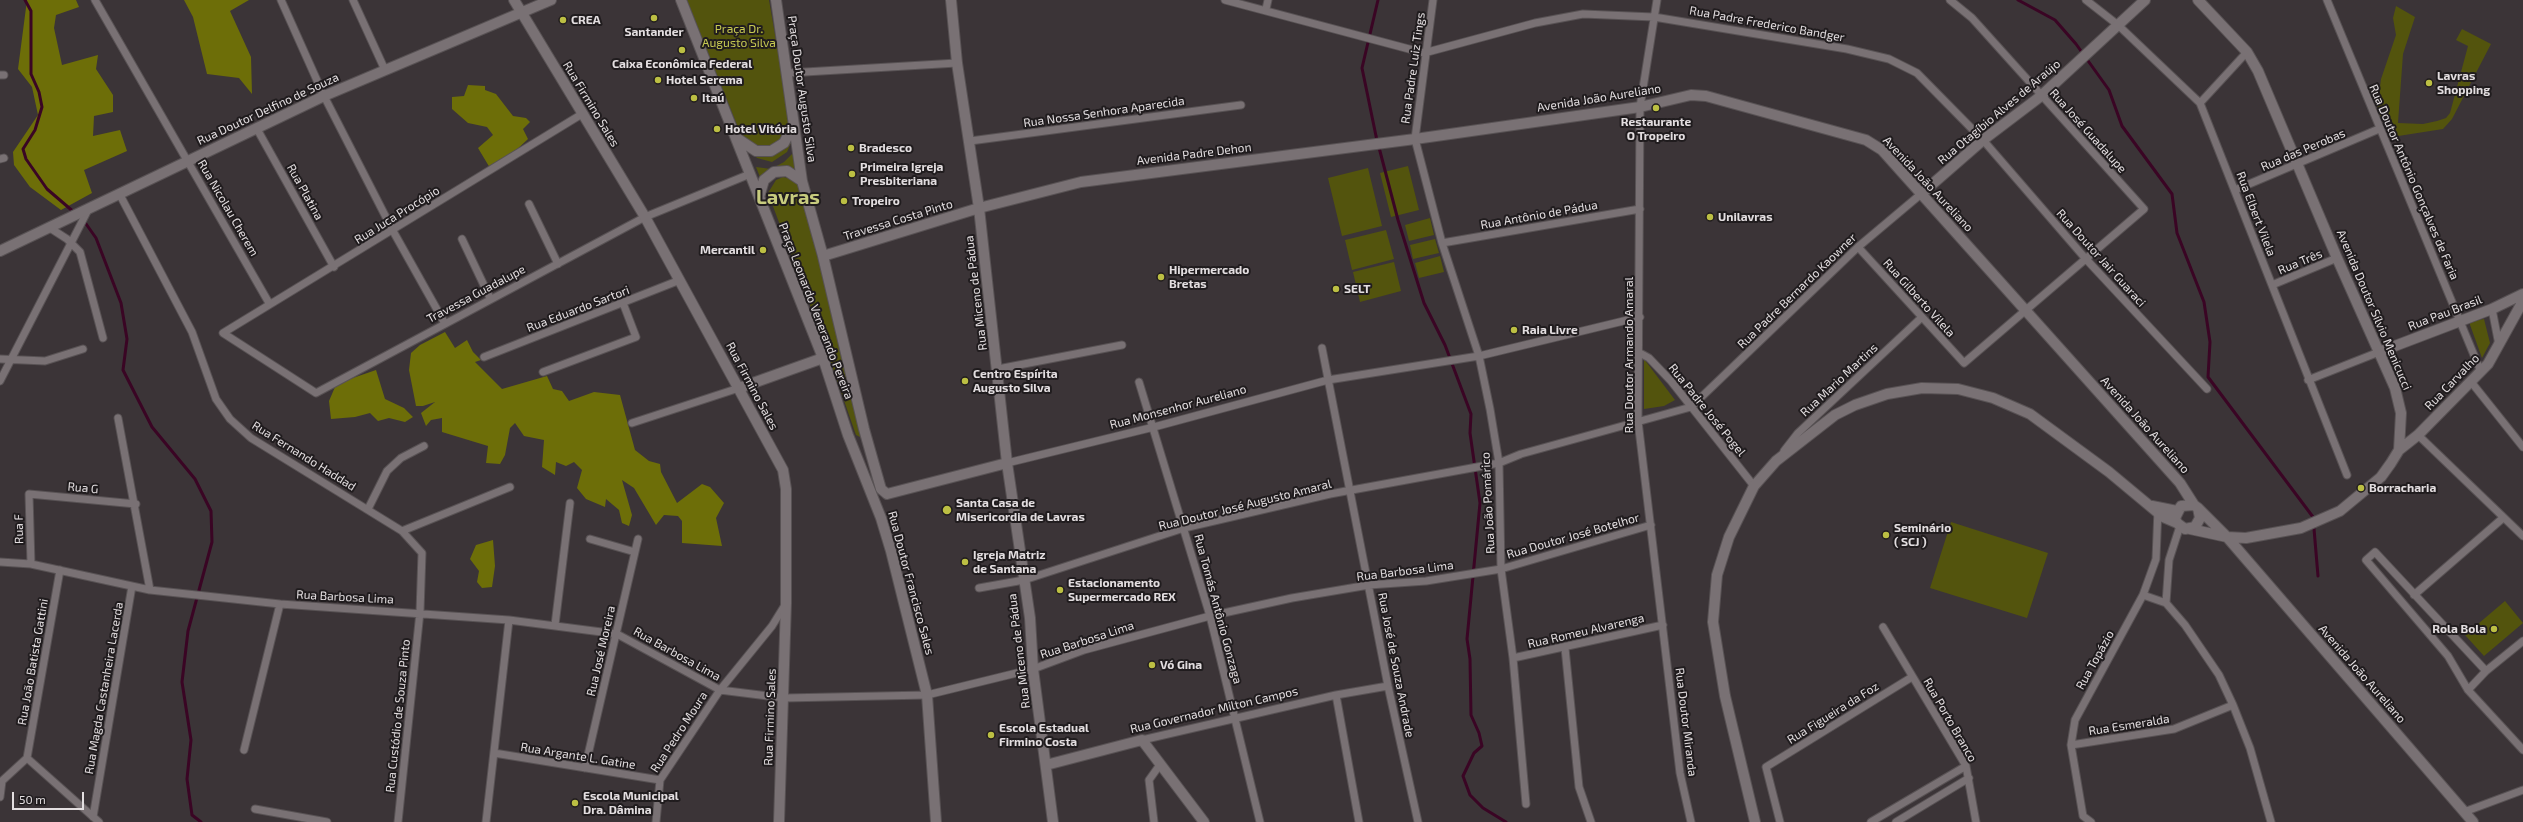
<!DOCTYPE html>
<meta charset="utf-8">
<style>
body{margin:0}
#map{position:relative;width:2523px;height:822px;overflow:hidden;background:#3b3437;font-family:"Exo 2",sans-serif}
canvas{display:block}
.scale{position:absolute;left:12px;top:792px;width:72px;height:18px;box-sizing:border-box;border:2px solid #e3dee0;border-top:0;padding-left:5px;font-size:12px;line-height:14px;white-space:nowrap;color:#e3dee0;-webkit-text-stroke:3px #201c1e;paint-order:stroke}
</style>
<div id="map">
<canvas width="2523" height="822"></canvas>
<div class="scale">50 m</div>
</div>
<script>
const g = document.querySelector('canvas').getContext('2d');
g.lineJoin = 'round';
function paint(path, color) {
  g.fillStyle = color;
  g.fill(path, 'evenodd');
}
function toPath(rows) {
  const path = new Path2D();
  for (const r of rows) {
    path.moveTo(r[0], r[1]);
    for (let i = 2; i < r.length; i += 2) path.lineTo(r[i], r[i + 1]);
  }
  return path;
}
function trace(path, color, width, dash) {
  g.strokeStyle = color;
  g.lineWidth = width;
  g.lineCap = dash ? 'butt' : 'round';
  g.setLineDash(dash || []);
  g.stroke(path);
}
function label(font, color, halo, rows, align = 'center') {
  g.font = font + ' "Exo 2",sans-serif';
  g.lineWidth = 4;
  g.setLineDash([]);
  g.textBaseline = 'middle';
  g.strokeStyle = halo;
  g.fillStyle = color;
  for (const [text, x, y, turn = 0] of rows) {
    g.save();
    g.translate(x, y);
    g.rotate((+turn || 0) * Math.PI / 180);
    g.textAlign = isNaN(turn) ? turn : align;
    if (halo) g.strokeText(text, 0, 0);
    g.fillText(text, 0, 0);
    g.restore();
  }
}
const green = toPath([
 [687,0,769,0,793,138,787,152,772,162,757,158,745,145],
 [2396,6,2415,17,2403,54,2398,123,2423,124,2437,121,2446,118,2450,113,2468,46,2456,40,2462,29,2491,44,2452,119,2443,129,2392,137,2377,110,2381,79,2396,35,2393,18],
 [794,152,798,173,779,171,764,187,756,167,771,169,784,162],
 [1408,166,1419,210,1391,217,1380,173],
 [1368,168,1382,226,1342,236,1328,178],
 [783,177,797,180,832,310,862,435,860,437,856,435,822,337,768,193,776,180],
 [1430,218,1434,235,1409,241,1405,225],
 [1386,230,1394,259,1352,270,1345,240],
 [1435,239,1439,253,1413,259,1410,245],
 [1440,256,1444,272,1419,278,1415,263],
 [1394,262,1401,291,1360,302,1353,272],
 [2484,319,2490,343,2482,358,2469,322],
 [1644,359,1675,400,1664,406,1644,409],
 [1951,522,2048,553,2027,618,1930,588],
 [2505,601,2523,623,2484,656,2465,635]
]);
const forest = toPath([
 [27,0,76,0,79,7,56,15,54,28,62,65,98,55,96,69,113,95,113,112,94,116,93,136,120,130,127,151,84,170,92,193,61,210,30,187,14,165,13,152,38,115,32,87,18,69],
 [184,0,249,0,230,11,251,57,252,94,239,78,207,74,193,17],
 [468,85,485,86,485,90,496,94,513,116,526,118,530,122,523,129,528,139,510,156,490,168,478,148,493,135,487,127,468,123,452,109,452,97,464,96],
 [445,332,455,348,467,340,473,352,481,360,475,362,502,389,547,376,553,389,562,391,569,401,594,392,620,395,635,450,649,461,660,464,661,472,677,503,702,484,710,487,724,503,716,518,722,546,682,543,682,521,678,516,664,515,656,525,634,488,622,480,632,515,629,526,622,523,619,510,606,499,605,507,586,499,577,488,582,470,574,462,566,466,556,462,555,475,542,467,544,440,524,436,515,423,510,428,505,455,500,464,486,463,488,446,442,432,442,418,431,420,426,426,421,413,435,402,423,406,416,406,409,370,411,353,420,345],
 [376,370,385,399,404,408,413,417,405,422,389,418,378,421,370,413,355,417,331,419,329,401,335,387,347,380],
 [493,540,495,566,492,587,482,588,477,582,479,571,470,559,476,545]
]);
const stream = toPath([
 [25,0,31,11,31,74,39,92,42,107,35,130,23,149,26,159,47,189,75,213],
 [1378,0,1362,68,1376,136,1398,220,1424,303,1445,345,1471,414,1470,433,1480,503,1467,639,1470,659,1471,715,1479,733,1482,746,1474,753,1463,776,1470,795,1483,808,1506,822],
 [2018,0,2055,20,2076,44,2109,90,2122,126,2172,194,2177,233,2204,302,2210,342,2208,377,2313,517,2318,576],
 [84,221,96,238,121,303,127,339,123,370,152,427,195,479,211,511,212,542,188,631,182,682,191,740,187,779,192,815,201,822]
]);
const street = toPath([
 [95,0,269,303],
 [281,0,324,96,393,231,444,322],
 [353,0,385,70],
 [1225,0,1424,53,1535,23,1583,14,1654,17,1847,49,1889,59,1917,73,1983,140,2085,258,2207,389],
 [1433,0,1415,139,1442,243,1479,356,1490,409,1499,463,1501,569,1513,658,1526,804],
 [1657,0,1640,107,1638,421,1680,773,1691,822],
 [2086,0,2118,25,2200,103,2347,475],
 [2327,0,2481,372],
 [1266,9,1268,0],
 [788,73,957,63],
 [0,75,4,75],
 [2200,103,2247,52],
 [582,114,223,333,316,393,645,217,750,174],
 [257,129,334,267],
 [970,141,1241,105],
 [0,159,4,158],
 [2235,190,2379,129],
 [120,195,192,332,216,399,230,419,251,438,402,531,422,553,420,612,398,822],
 [529,204,558,264],
 [50,228,67,239,80,252,103,338],
 [462,239,490,298],
 [1442,243,1640,209],
 [1858,247,1964,363,2144,209,1972,18,1950,0],
 [2272,285,2337,258],
 [2492,309,2499,345],
 [1322,348,1388,686,1418,822],
 [1638,352,1649,358,1671,381,1754,486],
 [484,357,680,280],
 [0,359,45,361,83,349],
 [998,369,1122,345],
 [543,372,636,337,623,303],
 [2308,380,2379,352],
 [0,381,88,210],
 [1139,382,1210,616,1260,822],
 [2472,383,2523,447],
 [118,418,150,590],
 [632,423,739,388],
 [2418,435,2523,536],
 [1784,451,1798,433,1921,318],
 [1007,463,1154,427,1328,380,1479,356,1640,317],
 [368,509,387,471,401,458,424,446],
 [2180,526,2169,560,2166,603,2185,625,2219,675,2233,705,2250,748,2271,822],
 [402,531,510,487],
 [590,539,635,552],
 [0,562,31,564,150,590,280,604,509,620,617,634,720,690,784,698,927,695,1033,669,1084,650,1210,616,1292,598,1369,585,1426,581,1501,569,1651,525],
 [31,564,29,494,136,504],
 [979,588,1024,580,1184,528,1330,494,1499,463,1521,454,1691,407,1858,247,1921,194],
 [2143,595,2166,603],
 [2414,595,2503,518],
 [555,625,570,503],
 [1883,627,1966,766,1976,822],
 [1565,648,1579,787,1591,822],
 [1513,658,1663,625],
 [2486,671,2375,552,2366,560,2448,656,2468,690,2523,750],
 [2468,690,2486,671,2523,641],
 [1336,695,1359,822],
 [1142,740,1336,695,1388,686],
 [2071,745,2174,729,2233,705],
 [244,750,280,604],
 [494,753,660,780],
 [27,758,60,570],
 [585,768,638,539],
 [2,781,27,758,99,822],
 [0,797,2,781],
 [255,809,327,822],
 [2464,812,2523,790],
 [93,817,132,586],
 [486,822,509,620],
 [656,822,660,780,720,690,772,626,785,605],
 [1154,822,1149,780,1159,766],
 [1780,822,1766,767,1912,677],
 [1871,822,1966,766],
 [1896,822,1969,778],
 [2091,822,2083,816,2071,745,2075,720,2143,595,2156,559,2158,509]
]);
const secondary = toPath([
 [514,0,645,217,783,470,786,489,786,603,779,822],
 [681,0,823,358,848,435,881,518,891,551,927,695,936,822],
 [776,0,802,181,823,256,864,429,881,489,887,494],
 [951,0,957,63,979,208,1007,463,1030,618,1033,669,1053,822],
 [738,139,756,151,771,151,784,143,792,127],
 [1921,194,1983,140,2041,96,2145,0],
 [759,197,764,180,774,172,787,171,802,181],
 [0,251,324,96,551,0],
 [823,256,979,208,1081,182,1415,139,1640,107,1691,95,1706,96,1866,140,1882,150,2180,483,2194,505],
 [2379,352,2492,309,2523,294],
 [739,388,823,358],
 [2399,450,2418,435,2488,364,2523,301],
 [887,494,1007,463],
 [2152,506,2177,511],
 [2198,508,2200,518,2195,527,2185,529,2177,523,2175,518,2181,506,2194,505,2198,508,2227,537,2473,822],
 [2190,529,2227,537,2246,538,2301,528,2340,511,2381,477,2391,463,2399,450,2401,413,2395,388,2337,258,2258,71,2247,52,2198,0],
 [1046,765,1142,740,1204,822],
 [1755,822,1725,696,1713,622,1717,575,1729,537,1754,486,1776,461,1835,415,1855,405,1887,394,1922,388,1958,389,1993,398,2030,414,2109,472,2163,517,2177,523]
]);
const markers = [
 [654,18,4,"#bcbf43"],
 [563,20,4,"#bcbf43"],
 [682,50,4,"#bcbf43"],
 [658,80,4,"#bcbf43"],
 [2429,83,4,"#bcbf43"],
 [694,98,4,"#bcbf43"],
 [1656,108,4,"#bcbf43"],
 [717,129,4,"#bcbf43"],
 [851,148,4,"#bcbf43"],
 [852,174,4,"#bcbf43"],
 [844,201,4,"#bcbf43"],
 [1710,217,4,"#bcbf43"],
 [763,250,4,"#bcbf43"],
 [1161,277,4,"#bcbf43"],
 [1336,289,4,"#bcbf43"],
 [1514,330,4,"#bcbf43"],
 [965,381,4,"#bcbf43"],
 [2361,488,4,"#bcbf43"],
 [947,510,5,"#bcbf43"],
 [1886,535,4,"#bcbf43"],
 [965,562,4,"#bcbf43"],
 [1060,590,4,"#bcbf43"],
 [2494,629,4,"#bcbf43"],
 [1152,665,4,"#bcbf43"],
 [991,735,4,"#bcbf43"],
 [575,803,4,"#bcbf43"]
];
const poiNames = [
 ["CREA",571,20],
 ["Santander",654,32,"center"],
 ["Caixa Econômica Federal",682,64,"center"],
 ["Lavras",2437,76],
 ["Shopping",2437,90],
 ["Hotel Serema",666,80],
 ["Itaú",702,98],
 ["Restaurante",1656,122,"center"],
 ["O Tropeiro",1656,136,"center"],
 ["Hotel Vitória",725,129],
 ["Bradesco",859,148],
 ["Primeira Igreja",860,167],
 ["Presbiteriana",860,181],
 ["Tropeiro",852,201],
 ["Unilavras",1718,217],
 ["Mercantil",755,250,"right"],
 ["Hipermercado",1169,270],
 ["Bretas",1169,284],
 ["SELT",1344,289],
 ["Raia Livre",1522,330],
 ["Centro Espírita",973,374],
 ["Augusto Silva",973,388],
 ["Borracharia",2369,488],
 ["Santa Casa de",956,503],
 ["Misericordia de Lavras",956,517],
 ["Seminário",1894,528],
 ["( SCJ )",1894,542],
 ["Igreja Matriz",973,555],
 ["de Santana",973,569],
 ["Estacionamento",1068,583],
 ["Supermercado REX",1068,597],
 ["Rola Bola",2486,629,"right"],
 ["Vó Gina",1160,665],
 ["Escola Estadual",999,728],
 ["Firmino Costa",999,742],
 ["Escola Municipal",583,796],
 ["Dra. Dâmina",583,810]
];
const streetNames = [
 ["Rua Padre Frederico Bandger",1767,24,10],
 ["Rua Padre Luiz Tings",1413,68,-82],
 ["Praça Doutor Augusto Silva",802,89,82],
 ["Avenida João Aureliano",1599,98,-9],
 ["Rua Firmino Sales",591,104,59],
 ["Rua Doutor Delfino de Souza",268,109,-25],
 ["Rua Nossa Senhora Aparecida",1104,112,-8],
 ["Rua Otagíbio Alves de Araújo",1999,112,-40],
 ["Rua José Guadalupe",2088,131,48],
 ["Rua das Perobas",2303,150,-23],
 ["Avenida Padre Dehon",1194,154,-7],
 ["Rua Doutor Antônio Gonçalves de Faria",2414,182,67],
 ["Avenida João Aureliano",1928,184,47],
 ["Rua Platina",305,192,61],
 ["Rua Nicolau Cherem",228,208,60],
 ["Rua Elbert Vilela",2256,214,69],
 ["Rua Juca Procópio",397,215,-32],
 ["Rua Antônio de Pádua",1539,215,-10],
 ["Travessa Costa Pinto",898,220,-17],
 ["Rua Doutor Jair Guaraci",2101,258,48],
 ["Rua Três",2300,262,-23],
 ["Rua Padre Bernardo Kaowner",1797,291,-44],
 ["Rua Miceno de Pádua",976,293,-97],
 ["Travessa Guadalupe",476,294,-28],
 ["Rua Gilberto Vilela",1919,298,48],
 ["Rua Eduardo Sartori",578,309,-21],
 ["Avenida Doutor Sílvio Menicucci",2374,310,67],
 ["Praça Leonardo Venerando Pereira",816,311,69],
 ["Rua Pau Brasil",2445,313,-21],
 ["Rua Doutor Armando Amaral",1629,355,-90],
 ["Rua Mario Martins",1839,380,-43],
 ["Rua Carvalho",2452,382,-46],
 ["Rua Firmino Sales",752,386,62],
 ["Rua Monsenhor Aureliano",1178,407,-15],
 ["Rua Padre José Pogel",1707,410,51],
 ["Avenida João Aureliano",2145,425,48],
 ["Rua Fernando Haddad",304,456,32],
 ["Rua G",83,488,5],
 ["Rua João Pomárico",1488,503,-93],
 ["Rua Doutor José Augusto Amaral",1245,505,-14],
 ["Rua F",19,529,-91],
 ["Rua Doutor José Botelhor",1573,536,-16],
 ["Rua Barbosa Lima",1405,571,-7],
 ["Rua Doutor Francisco Sales",911,583,75],
 ["Rua Barbosa Lima",345,597,3],
 ["Rua Tomás Antônio Gonzaga",1218,609,75],
 ["Rua Romeu Alvarenga",1586,631,-13],
 ["Rua Barbosa Lima",1087,640,-18],
 ["Rua José Moreira",601,651,-77],
 ["Rua Miceno de Pádua",1019,651,-97],
 ["Rua Barbosa Lima",677,654,29],
 ["Rua Topázio",2095,660,-61],
 ["Rua João Batista Gattini",33,662,-80],
 ["Rua José de Souza Andrade",1396,665,79],
 ["Avenida João Aureliano",2362,674,49],
 ["Rua Magda Castanheira Lacerda",104,688,-80],
 ["Rua Governador Milton Campos",1214,710,-13],
 ["Rua Figueira da Foz",1833,713,-32],
 ["Rua Custódio de Souza Pinto",398,716,-84],
 ["Rua Firmino Sales",770,717,-88],
 ["Rua Porto Branco",1950,720,60],
 ["Rua Doutor Miranda",1686,722,83],
 ["Rua Esmeralda",2129,725,-9],
 ["Rua Pedro Moura",679,732,-57],
 ["Rua Argante L. Gatine",578,756,9]
];
const parkNames = [
 ["Praça Dr.",739,29],
 ["Augusto Silva",739,43]
];
const townNames = [
 ["Lavras",788,197]
];
paint(green, '#53540d');
paint(forest, '#6d6e08');
trace(stream, '#3a0524', 3);
trace(street, '#585254', 9);
trace(secondary, '#585254', 12);
trace(street, '#797174', 7);
trace(secondary, '#797174', 10);
for (const [x, y, r, color] of markers) {
  const dot = new Path2D();
  dot.arc(x, y, r, 0, 2 * Math.PI);
  g.fillStyle = color;
  g.fill(dot);
  trace(dot, '#201c1e', 1.5);
}
label('bold 12px', '#e3dee0', '#201c1e', poiNames, 'left');
label('12px', '#e3dee0', '#201c1e', streetNames);
label('12px', '#c6c952', '#201c1e', parkNames);
label('bold 20px', '#c8cc7e', '#201c1e', townNames);
</script>
